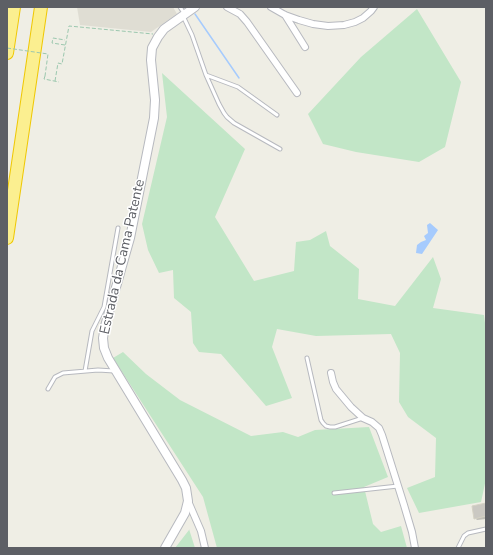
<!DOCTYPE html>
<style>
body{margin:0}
#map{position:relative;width:493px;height:555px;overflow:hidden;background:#efeee5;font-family:"Nunito Sans",sans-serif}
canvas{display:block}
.frame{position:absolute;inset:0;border:8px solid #5d5f65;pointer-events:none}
</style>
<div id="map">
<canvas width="493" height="555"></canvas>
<div class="frame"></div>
</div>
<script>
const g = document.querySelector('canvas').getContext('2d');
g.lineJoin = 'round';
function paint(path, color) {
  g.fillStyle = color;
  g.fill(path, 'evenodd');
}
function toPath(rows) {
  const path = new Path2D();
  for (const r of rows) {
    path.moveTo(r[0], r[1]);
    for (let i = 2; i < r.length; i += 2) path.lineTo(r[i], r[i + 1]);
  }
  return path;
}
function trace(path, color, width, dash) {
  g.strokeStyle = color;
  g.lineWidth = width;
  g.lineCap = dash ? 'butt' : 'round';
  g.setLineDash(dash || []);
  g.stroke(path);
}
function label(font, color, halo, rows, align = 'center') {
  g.font = font + ' "Nunito Sans",sans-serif';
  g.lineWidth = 3;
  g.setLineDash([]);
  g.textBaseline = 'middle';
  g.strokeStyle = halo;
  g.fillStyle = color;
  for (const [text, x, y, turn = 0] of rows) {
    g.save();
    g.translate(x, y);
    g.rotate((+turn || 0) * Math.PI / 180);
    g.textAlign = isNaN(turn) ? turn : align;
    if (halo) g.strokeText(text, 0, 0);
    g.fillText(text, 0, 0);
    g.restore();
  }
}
const education = toPath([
 [77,7,173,7,177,14,151,32,80,25]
]);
const green = toPath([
 [417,9,461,82,445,147,419,162,356,152,323,144,308,114,361,57],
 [162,73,245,149,215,217,254,281,294,271,296,242,310,240,326,231,330,246,359,269,358,299,395,306,433,257,441,279,433,308,484,315,486,331,486,479,481,502,419,513,407,488,435,477,436,438,408,417,399,402,400,353,391,334,316,336,277,329,272,347,292,398,266,406,221,354,199,352,193,343,191,312,174,298,173,270,159,273,148,250,142,224,167,117],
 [123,352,146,374,180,400,251,436,283,432,298,437,315,430,369,427,388,477,364,487,373,524,381,532,401,526,407,548,217,548,203,497,113,358],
 [189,529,195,548,175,548,189,530]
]);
const water = toPath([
 [430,223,438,230,422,254,416,253,417,245,421,242,426,240,424,236,428,233,427,225]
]);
const shadow = toPath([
 [486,504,486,519,477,520,475,518]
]);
const stream = toPath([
 [195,14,239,78]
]);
const building = toPath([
 [486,503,486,516,474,519,472,506,486,503]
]);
const path = toPath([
 [65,45,52,43,53,38,65,40],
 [45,76,44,79,59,82],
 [55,81,58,63,62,64,69,26,153,34]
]);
const service = toPath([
 [180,7,184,13],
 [183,16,192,35,206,75,238,87,277,115],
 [206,75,219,104,224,113,227,117,234,123,280,149],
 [307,358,321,420,323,423,326,426,330,427,335,427,363,418],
 [85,371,92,331,104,307,118,228],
 [48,389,55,377,63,373,98,370,114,371],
 [334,493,398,486],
 [458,548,464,536,468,533,486,529]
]);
const minor = toPath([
 [227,7,240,14,247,22,297,93],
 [271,7,285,15,299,20,313,24,328,26,344,25,355,22,363,18,371,11,374,7],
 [285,15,305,47],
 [331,373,333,382,336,389,351,407,363,418,372,422,379,428,382,435,404,505,412,532,415,548],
 [188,501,201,531,205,548]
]);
const tertiary = toPath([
 [165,548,185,513,188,501,186,488,182,480,108,358,104,348,103,338,105,326,130,238,154,118,155,100,151,60,152,48,158,37,164,29,195,7]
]);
const motorway = toPath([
 [7,53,14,7],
 [7,238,41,7]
]);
const pathBridge = toPath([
 [7,48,48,54,45,76]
]);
const streetNames = [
 ["Estrada da Cama Patente",123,257,-77]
];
paint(education, '#dfddd3');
paint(green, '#c2e6c7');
paint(water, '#a6cbfd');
paint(shadow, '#0003');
trace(stream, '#a6cbfd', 1.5);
paint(building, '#cac8c2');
trace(building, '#d4d1c3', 1);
trace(service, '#b7b9bf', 5);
trace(minor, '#b7b9bf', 8);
trace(tertiary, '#b7b9bf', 10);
trace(motorway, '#efc804', 14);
trace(path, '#9bc7ae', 1, [4, 2]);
trace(service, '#fff', 3);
trace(minor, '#fff', 6);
trace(tertiary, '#fff', 8);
trace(motorway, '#fbef90', 12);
trace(pathBridge, '#9bc7ae', 1, [4, 2]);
label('14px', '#5d5f65', '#fff', streetNames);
</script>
